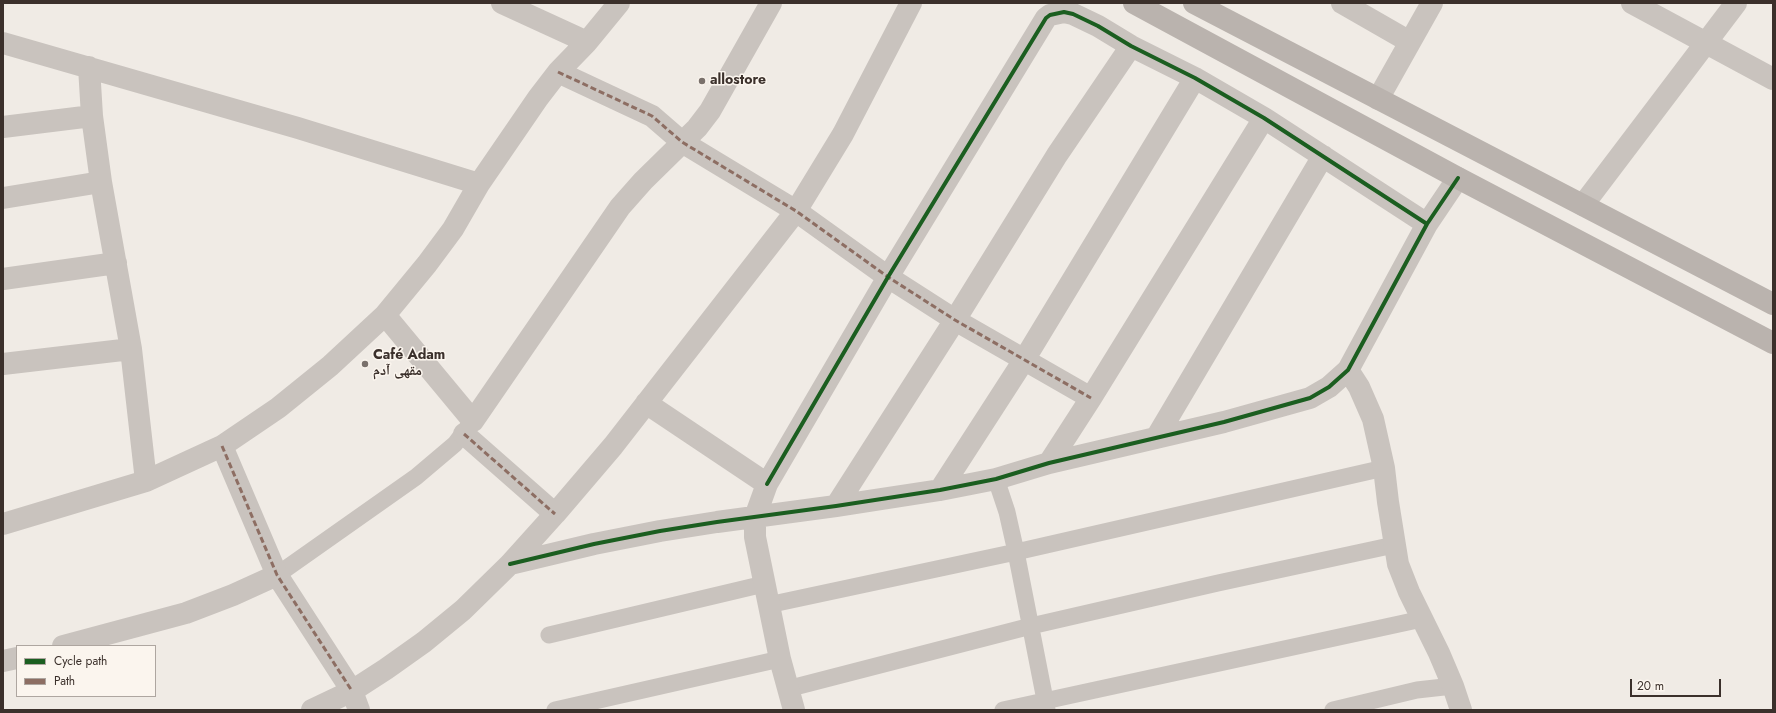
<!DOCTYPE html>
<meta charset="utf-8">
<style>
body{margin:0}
#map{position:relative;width:1776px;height:713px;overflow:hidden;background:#f0ebe5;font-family:Jost,sans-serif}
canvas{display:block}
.frame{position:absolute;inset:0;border:4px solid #3b302b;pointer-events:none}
.legend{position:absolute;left:16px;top:645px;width:140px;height:52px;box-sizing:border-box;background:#fbf5ee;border:1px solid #aea6a0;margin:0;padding:5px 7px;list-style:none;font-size:12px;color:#3b302b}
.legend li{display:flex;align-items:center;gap:8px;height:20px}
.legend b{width:20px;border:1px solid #aea6a0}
.scale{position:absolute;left:1630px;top:679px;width:91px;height:18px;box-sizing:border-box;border:2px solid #3b302b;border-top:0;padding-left:5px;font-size:12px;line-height:14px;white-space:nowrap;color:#3b302b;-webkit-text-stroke:3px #fbf5ee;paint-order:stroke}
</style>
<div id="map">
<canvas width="1776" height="713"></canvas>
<div class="frame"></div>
<ul class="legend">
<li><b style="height:5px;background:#1b5e20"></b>Cycle path</li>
<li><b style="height:5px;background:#8d6e63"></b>Path</li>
</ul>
<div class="scale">20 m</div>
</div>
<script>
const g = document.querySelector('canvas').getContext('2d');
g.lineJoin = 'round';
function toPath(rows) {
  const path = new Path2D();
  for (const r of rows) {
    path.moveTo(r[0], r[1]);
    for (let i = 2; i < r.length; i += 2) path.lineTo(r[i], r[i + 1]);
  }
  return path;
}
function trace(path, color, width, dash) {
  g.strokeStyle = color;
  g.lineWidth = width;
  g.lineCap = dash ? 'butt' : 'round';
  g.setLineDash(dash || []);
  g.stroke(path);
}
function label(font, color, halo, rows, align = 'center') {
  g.font = font + ' Jost,"Noto Naskh Arabic",sans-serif';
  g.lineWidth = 3;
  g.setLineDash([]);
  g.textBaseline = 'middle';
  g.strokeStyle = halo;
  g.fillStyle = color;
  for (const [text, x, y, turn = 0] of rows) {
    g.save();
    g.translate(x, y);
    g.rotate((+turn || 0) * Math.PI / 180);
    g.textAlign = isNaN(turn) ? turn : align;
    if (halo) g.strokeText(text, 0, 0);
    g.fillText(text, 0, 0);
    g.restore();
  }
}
const lane = toPath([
 [996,479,1007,512,1016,552,1047,710],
 [277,575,416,477,455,444,470,424],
 [768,605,1016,552,1384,468],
 [549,635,764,584],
 [787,689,1031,626,1218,583,1394,545],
 [555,710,780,659],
 [1003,710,1422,619],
 [1333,710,1417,690,1453,686]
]);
const street = toPath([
 [502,3,587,42],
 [1342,3,1410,42],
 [1632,3,1773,79],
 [3,43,298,128,479,184],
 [89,67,92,116,101,182,131,349,146,481],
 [558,72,652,116,682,142,796,211,888,277,955,320,1091,398],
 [1378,99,1432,3],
 [3,127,92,116],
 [3,198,101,182],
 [1583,205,1736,3],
 [3,279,116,263],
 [385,315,473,421,620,207,643,181,697,128,710,111,771,3],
 [3,364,131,349],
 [1348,370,1359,387,1373,419,1384,468,1388,502,1398,564,1409,592,1439,653,1453,686,1461,710],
 [646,403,767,484,755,517,755,537,780,659,794,710],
 [464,434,555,514],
 [1156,438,1323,156],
 [222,446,277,575,352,691,359,710],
 [1049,463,1091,398,1264,118],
 [767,484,888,277,1046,18,1050,15,1064,12,1073,14,1098,26,1131,46,1195,78,1264,118,1427,224],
 [940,490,1024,360,1195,78],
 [836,506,955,320,1057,155,1131,46],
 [3,524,146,481,222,446,278,408,330,366,385,315,427,264,453,229,479,184,538,98,558,72,587,42,619,3],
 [510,564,594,544,660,531,717,522,836,506,940,490,996,479,1049,463,1224,422,1310,398,1329,387,1348,370,1427,224,1458,178],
 [63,646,186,613,233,595,277,575],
 [3,661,17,658],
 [312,710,352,691,386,669,424,642,463,610,510,564,555,514,613,446,796,211,843,134,911,3]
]);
const secondary = toPath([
 [1134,3,1458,178,1773,343],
 [1194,3,1773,304]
]);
const quiet = toPath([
 [558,72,652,116,682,142,796,211,888,277,955,320,1091,398],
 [464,434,555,514],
 [222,446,277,575,352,691]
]);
const cycleway = toPath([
 [767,484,888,277,1046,18,1050,15,1064,12,1073,14,1098,26,1131,46,1195,78,1264,118,1427,224],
 [510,564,594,544,660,531,717,522,836,506,940,490,996,479,1049,463,1224,422,1310,398,1329,387,1348,370,1427,224,1458,178]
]);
const markers = [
 [702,81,4,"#7a716c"],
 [365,364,4,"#7a716c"]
];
const poiNames = [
 ["allostore",710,81],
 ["Café Adam",373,356],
 ["مقهى آدم",373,372]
];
trace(lane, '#c9c3be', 17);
trace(street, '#c9c3be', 22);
trace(secondary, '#bab3ae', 22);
trace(quiet, '#8d6e63', 3, [6, 3]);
trace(cycleway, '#1b5e20', 4);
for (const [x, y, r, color] of markers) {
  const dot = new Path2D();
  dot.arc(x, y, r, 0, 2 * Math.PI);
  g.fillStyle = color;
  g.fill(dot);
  trace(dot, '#fbf5ee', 1.5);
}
label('bold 14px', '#3b302b', '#fbf5ee', poiNames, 'left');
</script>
